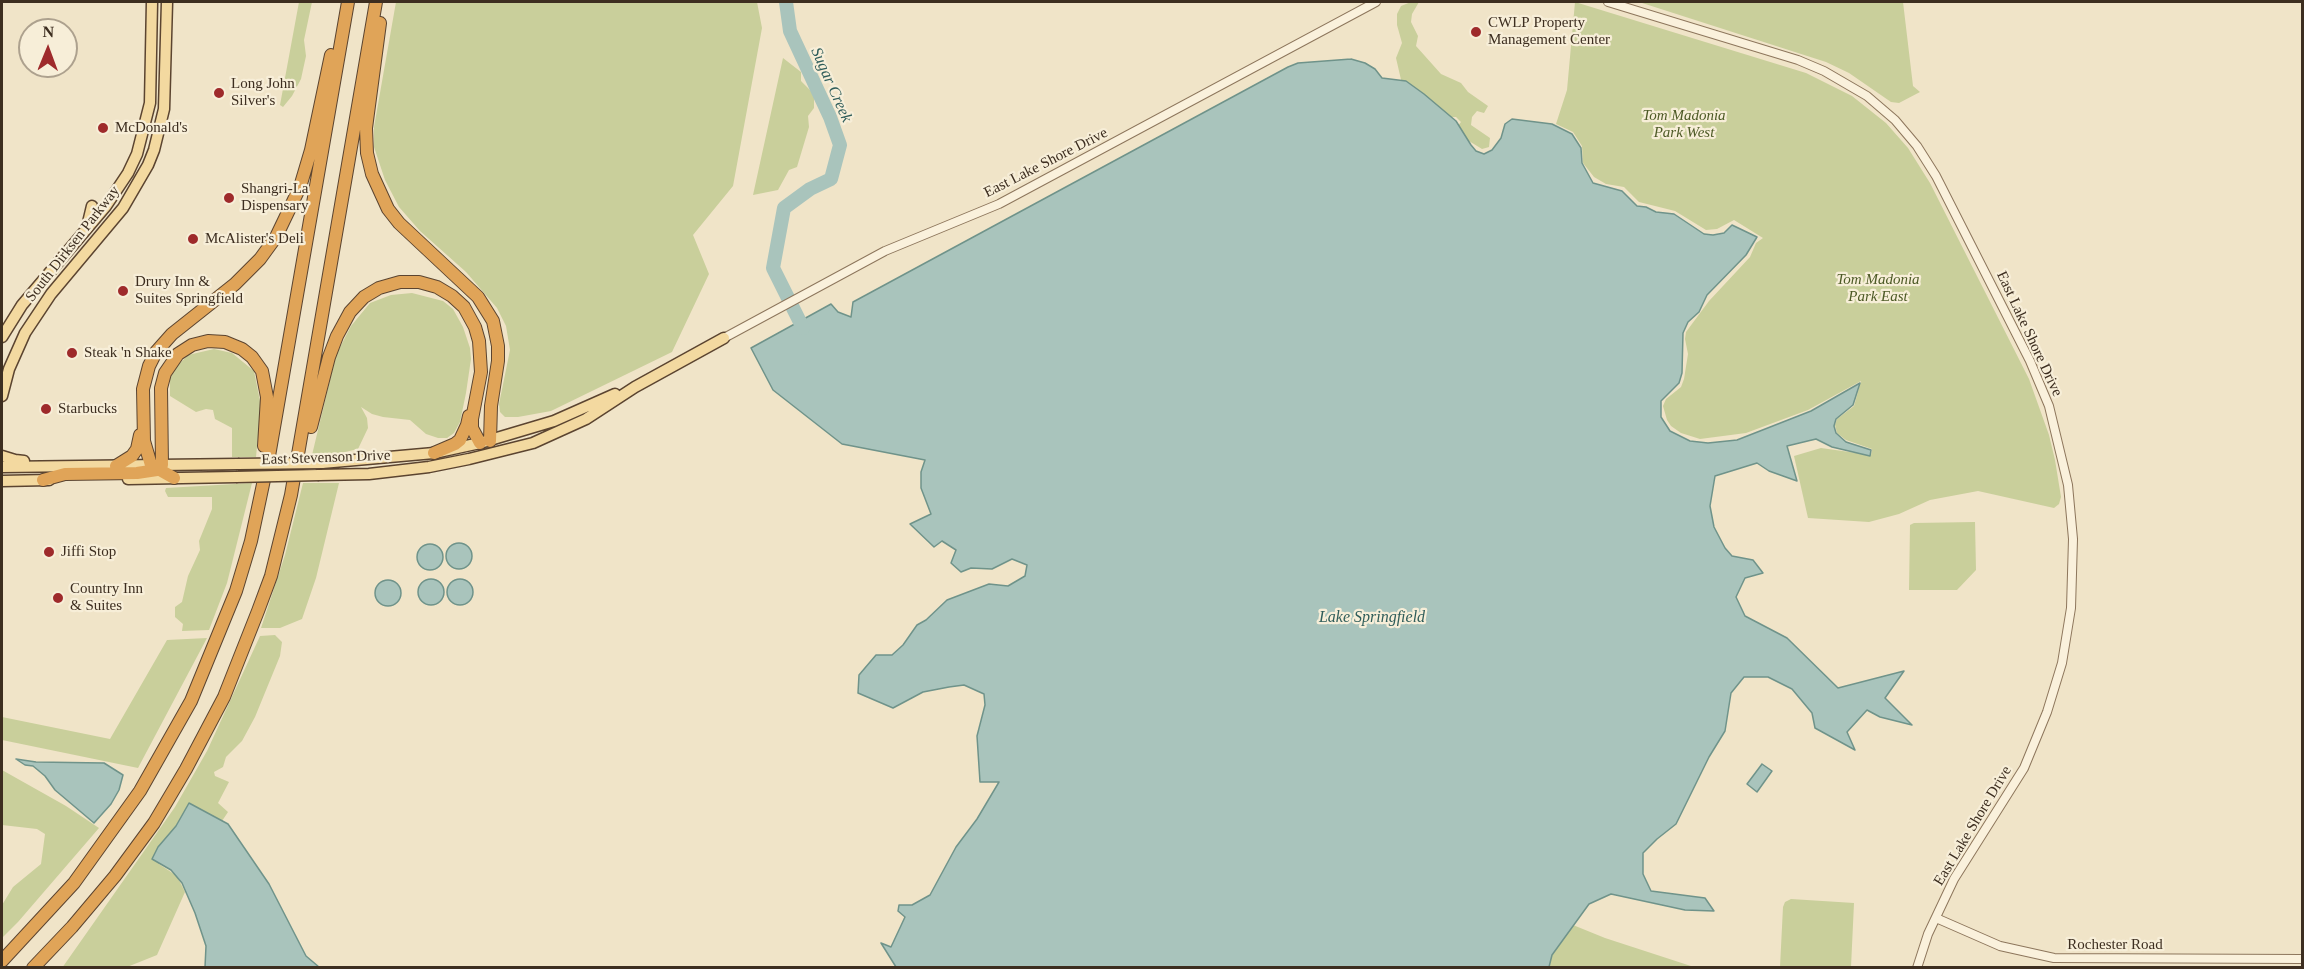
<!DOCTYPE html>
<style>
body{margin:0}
#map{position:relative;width:2304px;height:969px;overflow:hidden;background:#f0e4c8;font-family:Georgia,serif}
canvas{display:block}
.frame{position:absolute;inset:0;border:3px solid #3d2e20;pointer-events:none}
.north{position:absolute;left:18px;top:18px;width:60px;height:60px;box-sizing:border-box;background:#f7eed8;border:2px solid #ada18e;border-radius:50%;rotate:1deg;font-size:16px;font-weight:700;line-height:24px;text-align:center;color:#3d2e20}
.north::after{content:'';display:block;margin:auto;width:21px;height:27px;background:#9e2a2b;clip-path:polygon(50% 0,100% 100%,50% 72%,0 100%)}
</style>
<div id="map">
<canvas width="2304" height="969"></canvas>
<div class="frame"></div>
<div class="north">N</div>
</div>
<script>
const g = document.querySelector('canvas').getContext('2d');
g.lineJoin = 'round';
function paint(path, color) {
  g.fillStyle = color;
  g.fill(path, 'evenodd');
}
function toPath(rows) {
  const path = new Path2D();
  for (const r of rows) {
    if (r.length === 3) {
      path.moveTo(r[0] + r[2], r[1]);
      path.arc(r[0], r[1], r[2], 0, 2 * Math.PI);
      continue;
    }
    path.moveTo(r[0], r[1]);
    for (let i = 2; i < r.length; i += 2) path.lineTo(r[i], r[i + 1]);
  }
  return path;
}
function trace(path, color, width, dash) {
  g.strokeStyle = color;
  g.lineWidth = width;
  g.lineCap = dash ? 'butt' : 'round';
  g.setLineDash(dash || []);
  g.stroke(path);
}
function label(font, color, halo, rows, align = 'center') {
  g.font = font + ' Georgia,serif';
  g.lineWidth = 4.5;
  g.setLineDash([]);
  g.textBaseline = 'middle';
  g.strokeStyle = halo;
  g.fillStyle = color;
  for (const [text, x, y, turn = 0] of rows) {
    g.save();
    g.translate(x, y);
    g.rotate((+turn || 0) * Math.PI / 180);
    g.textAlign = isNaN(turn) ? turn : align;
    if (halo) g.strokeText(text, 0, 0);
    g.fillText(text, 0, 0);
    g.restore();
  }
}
const green = toPath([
 [299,2,312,2,304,40,306,56,301,79,292,96,283,107,280,105],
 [396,2,757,2,762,28,733,186,693,235,709,274,672,352,551,411,518,417,505,417,500,412,499,404,510,350,506,326,497,308,466,272,420,231,399,207,385,180,374,147,374,127],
 [1411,2,1419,2,1412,14,1411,22,1418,36,1416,46,1441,74,1461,83,1468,92,1488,106,1484,113,1477,111,1472,117,1471,125,1490,138,1489,147,1482,149,1456,133,1456,128,1461,122,1456,117,1447,117,1402,84,1396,58,1402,43,1397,25,1397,14,1401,6],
 [1575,2,1806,73,1852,96,1886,123,1908,148,1930,183,2029,379,2049,435,2055,460,2061,497,2059,504,2054,508,1978,491,1930,500,1899,514,1869,522,1808,518,1794,456,1821,448,1871,455,1872,449,1846,440,1837,433,1835,425,1837,419,1854,406,1861,381,1808,410,1746,433,1700,439,1681,433,1671,426,1667,420,1663,406,1666,399,1681,387,1684,379,1688,354,1685,339,1686,332,1709,301,1750,257,1756,243,1763,238,1734,220,1717,229,1706,230,1675,211,1639,202,1624,187,1606,184,1594,177,1583,163,1582,146,1573,132,1556,124,1567,90],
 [1639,2,1903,2,1913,86,1920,92,1899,103,1891,102,1849,73,1826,62],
 [783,58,801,72,801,81,814,94,814,108,808,116,809,127,797,167,789,170,778,190,753,195],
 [412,293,443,301,453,309,463,327,470,348,471,359,466,393,460,422,454,433,447,438,438,438,426,434,410,420,383,417,372,414,361,407,367,418,368,428,358,449,332,455,312,455,336,355,351,326,370,303,391,295],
 [214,349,232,353,254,371,261,406,256,457,232,457,232,428,215,419,213,410,206,409,196,412,170,396,170,378,176,367,188,355],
 [252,483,227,583,209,630,182,631,183,624,175,617,175,607,182,602,188,576,200,550,199,541,212,509,212,497,168,497,165,491,166,488],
 [303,483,339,483,316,578,302,619,280,628,261,628,285,555],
 [1975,522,1976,570,1957,590,1909,590,1910,525,1914,523],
 [275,635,282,642,280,656,255,717,242,741,226,757,223,767,214,772,215,776,229,782,218,803,228,812,222,821,189,803,176,826,159,864,177,876,185,892,157,955,127,967,62,968,175,807,207,751,260,636],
 [207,638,138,768,2,740,2,717,110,739,167,640],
 [2,770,66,806,99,828,18,922,2,938,2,905,13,887,41,864,45,834,37,829,2,825],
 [1791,899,1854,903,1851,967,1780,967,1783,907,1785,902],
 [1573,925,1605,938,1694,967,1549,968,1552,955]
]);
const water = toPath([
 [1351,59,1365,63,1375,69,1382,78,1406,81,1424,94,1456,121,1471,145,1476,151,1484,154,1492,150,1501,138,1505,124,1512,119,1552,124,1572,134,1581,148,1582,163,1593,183,1622,191,1637,206,1646,207,1656,212,1674,214,1704,234,1713,235,1724,233,1732,225,1757,237,1746,255,1707,295,1699,312,1688,322,1683,333,1682,373,1679,383,1661,401,1661,417,1670,431,1690,441,1708,443,1737,440,1811,411,1860,383,1853,405,1836,419,1834,426,1836,433,1846,442,1871,450,1870,456,1832,447,1816,439,1787,446,1797,481,1769,471,1757,463,1715,476,1710,506,1714,527,1725,548,1732,556,1753,560,1763,573,1745,578,1736,597,1745,616,1787,638,1838,688,1904,671,1885,698,1912,725,1880,717,1867,710,1847,732,1855,750,1815,728,1812,713,1792,689,1768,677,1744,677,1731,693,1725,731,1709,757,1676,824,1657,839,1643,853,1643,874,1651,891,1705,898,1714,911,1685,910,1611,894,1589,904,1552,955,1549,967,896,967,881,943,891,947,905,917,898,911,899,905,912,905,930,895,956,847,977,819,999,782,980,782,977,736,985,705,984,694,964,685,949,687,923,692,893,708,858,693,859,675,876,655,892,655,903,645,917,625,926,620,947,600,989,584,1008,586,1025,576,1027,565,1012,559,992,569,971,568,961,572,951,563,956,550,942,541,934,547,910,524,931,514,921,488,921,472,925,460,842,444,773,390,751,348,831,304,838,312,851,317,853,302,1288,67,1298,63,1351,59],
 [459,556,13],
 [430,557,13],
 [431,592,13],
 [460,592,13],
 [388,593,13],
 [16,759,36,762,104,763,123,775,119,790,111,804,94,823,55,790,45,776,33,766,25,765,16,759],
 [1762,764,1772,771,1757,792,1747,784,1762,764],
 [189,803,228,824,269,884,306,956,319,967,205,967,206,946,195,913,182,883,171,870,152,859,158,847,176,826,189,803]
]);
const river = toPath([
 [786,2,790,31,830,117,840,145,831,179,810,189,784,208,773,268,803,328]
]);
const minor = toPath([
 [1608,2,1798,60,1824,71,1867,96,1895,120,1917,146,1936,176,2030,361,2049,406,2068,485,2073,539,2071,608,2062,663,2047,712,2024,768,1954,879,1928,934,1917,968],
 [724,338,885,251,999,204,1376,2],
 [1936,918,2000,946,2054,958,2302,959]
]);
const major = toPath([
 [87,227,92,206],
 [2,337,22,305,106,206,128,173,137,154,150,103,152,2],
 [2,396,9,369,25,333,51,294,123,208,148,165,154,150,164,109,167,2],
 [2,456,15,460,24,461],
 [322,463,434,453,480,443,554,421,615,394],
 [2,467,238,464],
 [319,475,369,474,429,467,469,459,533,443,586,419,635,387,724,338],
 [128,479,236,477],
 [2,481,49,480]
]);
const highway = toPath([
 [380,23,366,128,367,153,372,174,388,209,399,223,478,297,493,321,498,346,498,361,491,406,490,441],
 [311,427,329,357,337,336,350,312,364,297,379,288,400,282,419,282,437,287,452,296,464,307,475,327,479,341,481,372,472,419,472,428,480,443],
 [434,453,455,444,460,440,467,425,469,416],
 [116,466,132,456,137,449,140,435],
 [174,478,151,465,144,441,143,389,149,366,156,352,172,334,235,284,260,259,276,237,300,187,311,150,331,55],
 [43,480,65,474,137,473,157,470,162,465,161,388,165,373,178,354,192,345,208,341,225,342,242,349,252,357,262,371,267,397,264,446],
 [2,961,74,883,140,791,191,701,236,591,251,541,269,456,348,2],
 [33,968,72,927,115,876,154,823,186,769,224,697,258,611,271,576,291,495,376,2]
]);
const majorBridge = toPath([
 [238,464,322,463],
 [236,477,319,475]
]);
const markers = [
 [1476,32,6,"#9e2a2b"],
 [219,93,6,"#9e2a2b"],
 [103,128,6,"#9e2a2b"],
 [229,198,6,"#9e2a2b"],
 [193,239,6,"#9e2a2b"],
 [123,291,6,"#9e2a2b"],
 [72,353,6,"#9e2a2b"],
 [46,409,6,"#9e2a2b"],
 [49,552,6,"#9e2a2b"],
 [58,598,6,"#9e2a2b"]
];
const poiNames = [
 ["CWLP Property",1488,23],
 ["Management Center",1488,40],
 ["Long John",231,84],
 ["Silver's",231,101],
 ["McDonald's",115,128],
 ["Shangri-La",241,189],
 ["Dispensary",241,206],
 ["McAlister's Deli",205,239],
 ["Drury Inn &",135,282],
 ["Suites Springfield",135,299],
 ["Steak 'n Shake",84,353],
 ["Starbucks",58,409],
 ["Jiffi Stop",61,552],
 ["Country Inn",70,589],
 ["& Suites",70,606]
];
const parkNames = [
 ["Tom Madonia",1684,116],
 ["Park West",1684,133],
 ["Tom Madonia",1878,280],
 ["Park East",1878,297]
];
const streetNames = [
 ["East Lake Shore Drive",1046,163,-27],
 ["South Dirksen Parkway",73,244,-52],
 ["East Lake Shore Drive",2029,334,65],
 ["East Stevenson Drive",326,458,-2],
 ["East Lake Shore Drive",1973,826,-59],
 ["Rochester Road",2115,945]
];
const waterNames = [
 ["Sugar Creek",831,85,66],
 ["Lake Springfield",1372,618]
];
paint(green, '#c9cf9b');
paint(water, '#a9c4bc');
trace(water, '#6f938a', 1.5);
trace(river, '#a9c4bc', 14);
trace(minor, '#8d765c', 10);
trace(major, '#5b4430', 13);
trace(highway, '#5b4430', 14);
trace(minor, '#faf1dc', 8);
trace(major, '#f3d9a0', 10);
trace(highway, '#e0a458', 12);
trace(majorBridge, '#5b4430', 13, []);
trace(majorBridge, '#f3d9a0', 10);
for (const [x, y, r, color] of markers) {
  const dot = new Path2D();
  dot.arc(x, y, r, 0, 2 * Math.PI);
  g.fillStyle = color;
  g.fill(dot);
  trace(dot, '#f7eed8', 2);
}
label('15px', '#3d2e20', '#f7eed8', poiNames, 'left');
label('italic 15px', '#4d5a26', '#f7eed8', parkNames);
label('15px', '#3d2e20', '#f7eed8', streetNames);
label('italic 16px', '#2f5d5a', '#f7eed8', waterNames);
</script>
